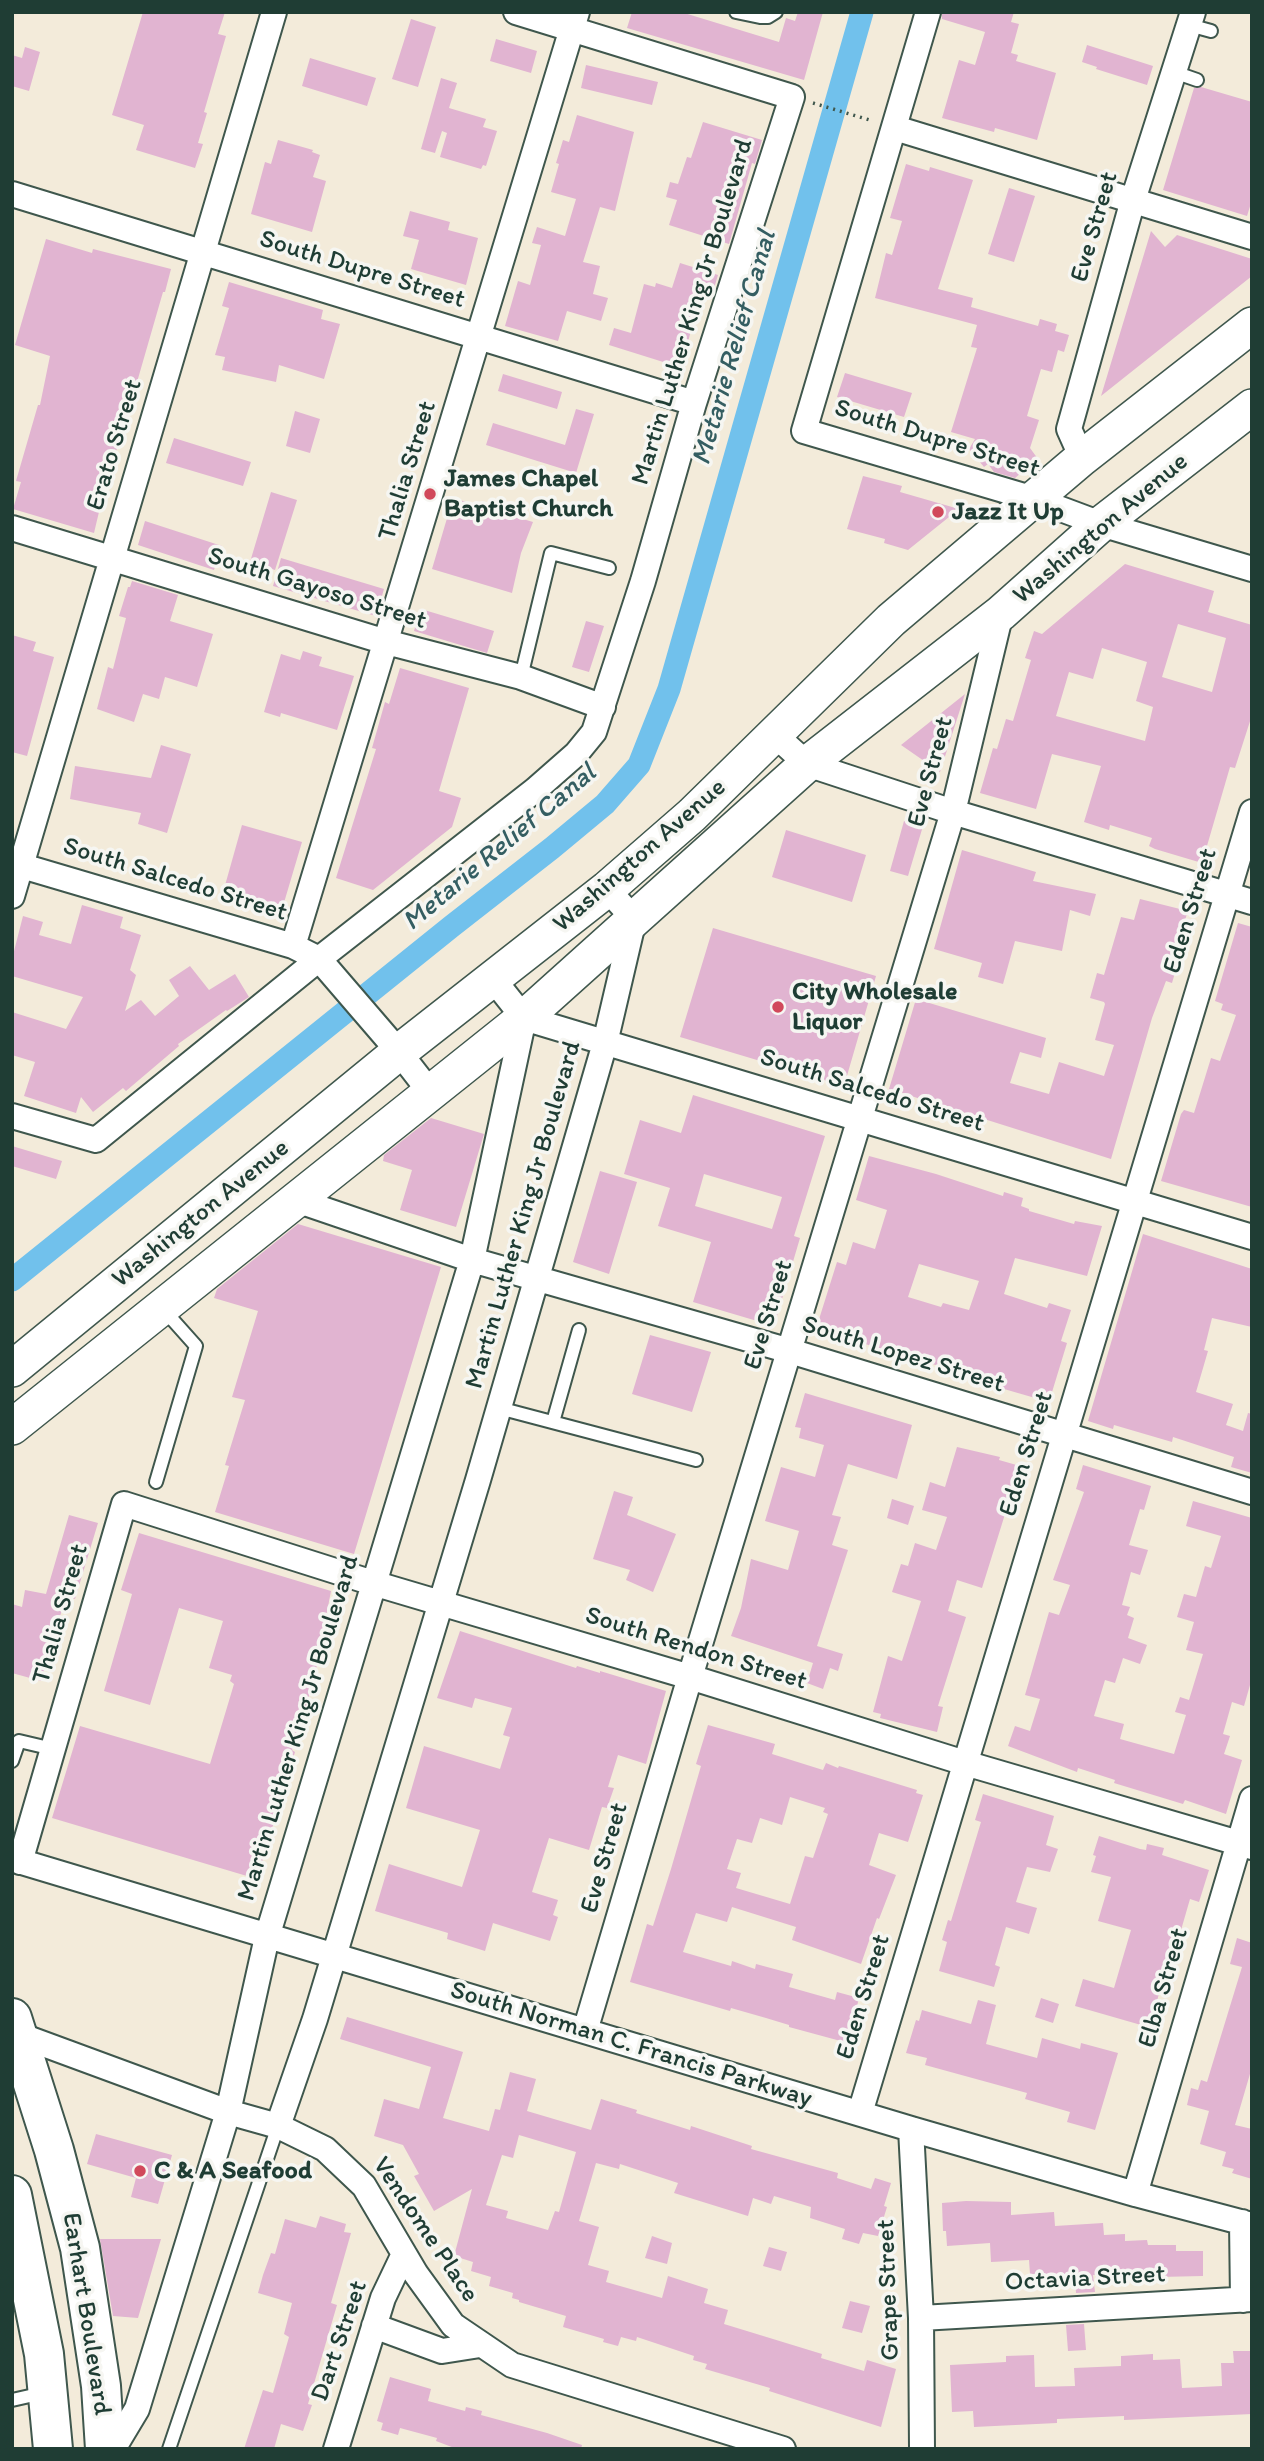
<!DOCTYPE html>
<style>
body{margin:0}
#map{position:relative;width:1264px;height:2461px;overflow:hidden;background:#f3ebda;font-family:Itim,sans-serif}
canvas{display:block}
.frame{position:absolute;inset:0;border:14px solid #1f3d34;pointer-events:none}
</style>
<div id="map">
<canvas width="1264" height="2461"></canvas>
<div class="frame"></div>
</div>
<script>
const g = document.querySelector('canvas').getContext('2d');
g.lineJoin = 'round';
function toPath(rows) {
  const path = new Path2D();
  for (const r of rows) {
    path.moveTo(r[0], r[1]);
    for (let i = 2; i < r.length; i += 2) path.lineTo(r[i], r[i + 1]);
  }
  return path;
}
function trace(path, color, width, dash) {
  g.strokeStyle = color;
  g.lineWidth = width;
  g.lineCap = dash ? 'butt' : 'round';
  g.setLineDash(dash || []);
  g.stroke(path);
}
function paint(path, color) {
  g.fillStyle = color;
  g.fill(path, 'evenodd');
}
function label(font, color, halo, rows, align = 'center') {
  g.font = font + ' Itim,sans-serif';
  g.lineWidth = 7;
  g.setLineDash([]);
  g.textBaseline = 'middle';
  g.strokeStyle = halo;
  g.fillStyle = color;
  for (const [text, x, y, turn = 0] of rows) {
    g.save();
    g.translate(x, y);
    g.rotate((+turn || 0) * Math.PI / 180);
    g.textAlign = isNaN(turn) ? turn : align;
    if (halo) g.strokeText(text, 0, 0);
    g.fillText(text, 0, 0);
    g.restore();
  }
}
const canal = toPath([
 [12,1280,452,926,552,848,605,804,639,765,669,689,862,12]
]);
const building = toPath([
 [143,12,225,12,218,34,226,36,204,112,207,113,198,143,203,144,195,168,136,150,144,125,112,115],
 [632,12,681,12,779,42,786,18,795,21,798,12,823,12,804,80,627,28],
 [942,12,1014,12,1011,22,1019,24,1011,53,1018,55,1016,61,1056,73,1037,140,995,128,994,132,942,118,959,60,975,65,985,32,942,19],
 [411,19,436,27,418,87,392,79],
 [496,39,537,51,531,73,490,61],
 [1087,45,1153,66,1147,85,1096,69,1097,67,1082,62],
 [25,47,40,52,29,91,12,86,12,55,22,58],
 [310,58,376,78,367,106,302,86],
 [586,65,658,82,652,105,581,88],
 [441,78,457,83,449,108,486,119,483,127,497,131,486,166,483,165,481,169,440,157,447,133,442,131,435,153,421,149],
 [1201,87,1252,102,1252,200,1247,216,1163,190,1194,88],
 [577,115,634,132,615,211,600,207,583,262,600,266,593,294,608,298,601,321,567,311,558,341,505,326,518,281,530,285,541,245,532,243,537,227,565,236,576,199,551,192,559,164,556,163,563,140,569,142],
 [703,122,762,140,755,164,752,163,729,244,669,225,677,200,666,197,670,182,678,184,687,157,691,158],
 [278,140,313,150,312,152,320,155,313,177,326,181,312,232,251,214,265,162,271,164],
 [906,164,929,171,930,167,973,180,938,289,973,298,971,307,1038,326,1040,319,1057,324,1055,331,1069,335,1064,352,1058,350,1052,372,1041,369,1027,416,1039,420,1030,448,1038,459,1015,478,994,472,988,464,984,467,969,449,975,439,951,432,977,348,971,347,977,325,875,298,886,253,892,255,902,221,890,218],
 [1009,188,1035,196,1014,262,988,254],
 [410,211,450,222,448,230,478,238,466,285,411,269,419,240,403,236],
 [1151,231,1165,247,1177,235,1252,259,1252,276,1101,396],
 [46,239,92,253,93,249,171,269,165,292,163,292,133,396,132,395,127,419,107,478,94,533,13,509,21,482,16,481,38,405,40,405,50,356,15,345],
 [680,263,718,275,712,295,705,294,698,320,694,319,682,365,677,363,676,366,609,345,614,328,631,333,644,284,655,287,656,283,672,288],
 [229,282,323,310,321,319,340,324,324,379,279,365,276,382,222,370,225,357,215,355,229,308,222,306],
 [845,373,912,393,904,417,837,397],
 [503,374,562,392,557,409,498,391],
 [576,409,594,414,576,473,486,445,493,423,565,445],
 [295,411,320,419,310,453,286,446],
 [174,438,251,462,243,486,166,463],
 [863,476,902,486,900,492,959,509,908,550,884,543,885,539,847,529],
 [271,492,297,500,275,570,250,562],
 [453,498,533,522,521,553,512,593,432,569],
 [145,521,222,546,214,570,138,545],
 [281,558,384,589,376,616,273,586],
 [1125,564,1214,591,1208,612,1252,625,1252,715,1235,768,1230,767,1202,863,1155,849,1149,846,1152,838,1110,825,1109,830,1084,822,1101,766,1052,754,1036,809,980,793,993,748,997,749,1006,719,1013,721,1031,660,1025,658,1034,631,1042,634],
 [1178,624,1226,638,1212,692,1162,677],
 [1102,648,1147,662,1136,701,1153,707,1145,741,1056,716,1069,672,1093,679],
 [132,581,178,595,170,621,213,634,197,687,165,677,159,699,143,694,134,722,97,709,108,667,113,669,126,618,119,616,128,587,130,587],
 [421,609,494,631,487,653,414,631],
 [586,621,604,626,589,672,572,667],
 [12,635,36,642,33,651,54,657,27,756,12,752],
 [303,651,322,657,319,666,354,676,337,730,281,713,280,717,264,712,281,654,300,660],
 [400,668,469,688,439,791,461,798,452,827,373,890,336,878,376,749,372,748,385,702,389,704],
 [965,694,940,772,901,745],
 [161,745,191,754,167,833,138,824,141,813,70,799,75,766,151,778],
 [904,821,923,826,908,876,890,871],
 [242,825,302,842,283,906,224,889],
 [786,830,866,855,852,902,772,877],
 [962,850,1036,872,1033,881,1096,894,1090,916,1070,910,1062,951,1015,941,1003,984,978,977,982,963,934,949],
 [1140,899,1188,911,1185,920,1190,921,1172,983,1166,981,1152,1018,1111,1159,889,1089,916,999,1046,1038,1041,1058,1020,1052,1010,1083,1049,1094,1059,1062,1104,1076,1114,1045,1095,1040,1105,1004,1104,1002,1090,998,1097,973,1104,975,1121,917,1134,920],
 [82,905,123,917,120,928,141,935,130,970,136,975,125,1011,141,1000,155,1016,179,996,169,980,190,966,209,990,235,974,249,997,227,1011,226,1010,178,1044,179,1046,126,1091,123,1088,93,1112,81,1097,76,1113,24,1096,35,1062,12,1055,12,1012,66,1029,83,997,12,976,12,959,23,916,43,922,39,935,71,944],
 [1238,923,1252,927,1252,1207,1161,1181,1181,1114,1184,1110,1194,1113,1211,1058,1220,1061,1236,1015,1221,1010,1223,1004,1215,1001],
 [713,928,876,976,844,1086,680,1037],
 [693,1095,825,1136,794,1236,800,1238,774,1326,693,1302,711,1242,658,1226,670,1188,624,1174,640,1120,681,1133],
 [704,1174,782,1197,772,1229,695,1206],
 [431,1118,484,1134,456,1227,400,1210,412,1170,383,1161,384,1155],
 [12,1146,62,1161,56,1179,12,1166],
 [869,1156,936,1174,1003,1196,1004,1192,1023,1198,1021,1206,1029,1209,1029,1211,1074,1224,1075,1221,1102,1226,1087,1276,1015,1258,1004,1294,1047,1308,1049,1303,1071,1310,1061,1341,1067,1343,1049,1402,959,1376,960,1372,915,1359,842,1337,841,1340,815,1332,837,1262,846,1265,853,1242,875,1249,887,1210,856,1200],
 [919,1264,979,1281,969,1310,943,1303,941,1307,908,1297],
 [600,1171,637,1182,609,1274,573,1262],
 [298,1224,441,1267,354,1554,215,1512,229,1466,225,1465,245,1400,232,1397,258,1311,214,1298,217,1289],
 [1143,1234,1252,1269,1252,1327,1212,1318,1204,1350,1208,1351,1196,1392,1233,1404,1226,1425,1243,1431,1248,1413,1252,1414,1252,1473,1231,1467,1234,1457,1173,1437,1172,1442,1114,1425,1113,1429,1088,1421],
 [650,1335,711,1352,692,1412,632,1394],
 [805,1393,912,1425,897,1479,848,1464,832,1515,841,1517,832,1545,848,1550,817,1646,843,1654,838,1671,830,1668,823,1689,807,1683,813,1663,731,1636,741,1608,751,1559,788,1570,799,1531,765,1521,781,1467,815,1477,824,1445,799,1438,801,1428,795,1427],
 [957,1447,1000,1457,999,1460,1020,1466,982,1588,957,1580,948,1611,966,1617,938,1706,943,1707,937,1732,880,1718,881,1714,873,1712,888,1656,902,1661,921,1601,892,1592,901,1564,908,1566,915,1543,936,1550,947,1517,922,1510,930,1482,945,1487],
 [1083,1465,1151,1486,1144,1510,1140,1509,1129,1545,1148,1550,1140,1575,1131,1572,1122,1605,1130,1607,1127,1615,1134,1618,1128,1638,1147,1645,1140,1664,1123,1658,1115,1683,1105,1680,1094,1716,1124,1724,1120,1739,1174,1754,1186,1715,1175,1712,1180,1697,1189,1700,1203,1654,1186,1650,1194,1622,1177,1617,1184,1594,1196,1597,1205,1566,1211,1568,1221,1536,1186,1526,1193,1501,1252,1518,1252,1678,1244,1706,1232,1702,1223,1734,1230,1736,1224,1754,1242,1760,1226,1814,1185,1800,1183,1804,1114,1783,1115,1780,1078,1768,1077,1772,1008,1746,1015,1726,1030,1731,1040,1699,1025,1695,1049,1612,1059,1615,1070,1585,1053,1580,1084,1492,1076,1489],
 [614,1491,633,1497,627,1515,676,1534,653,1592,626,1580,630,1570,593,1559],
 [892,1499,914,1506,908,1525,887,1518],
 [69,1515,98,1523,75,1599,66,1596,41,1681,12,1673,12,1604,22,1607,25,1590,46,1594],
 [139,1533,331,1591,314,1680,292,1750,295,1752,257,1879,52,1818,80,1726,210,1764,234,1684,230,1681,232,1675,209,1668,223,1621,179,1608,150,1705,104,1691,132,1594,121,1590],
 [460,1631,576,1668,577,1666,600,1673,600,1671,666,1691,646,1764,618,1755,608,1787,614,1788,607,1808,602,1807,589,1850,549,1838,532,1892,558,1900,553,1915,558,1917,550,1941,493,1923,485,1951,447,1939,448,1933,375,1911,389,1864,462,1887,480,1830,406,1808,424,1746,500,1769,510,1737,503,1735,512,1708,475,1698,472,1708,437,1698],
 [708,1725,775,1744,772,1754,823,1770,826,1763,838,1768,839,1766,917,1790,916,1793,923,1795,908,1842,879,1833,869,1865,896,1875,879,1919,877,1918,861,1964,792,1940,796,1927,732,1907,727,1922,696,1913,683,1952,731,1966,732,1961,755,1969,756,1964,793,1974,789,1987,835,2000,837,1992,859,1998,848,2043,789,2027,789,2025,766,2018,731,2008,730,2011,630,1982,647,1924,653,1926,671,1869,701,1766,696,1764],
 [790,1797,825,1808,823,1812,828,1814,813,1858,805,1856,790,1904,736,1888,741,1873,727,1869,737,1839,752,1843,760,1818,782,1825],
 [983,1794,1054,1816,1046,1845,1058,1849,1050,1872,1027,1867,1016,1902,1037,1908,1029,1934,1006,1927,995,1965,1000,1967,994,1987,939,1971,947,1942,942,1940,948,1920,951,1921,981,1822,975,1820],
 [1099,1836,1140,1849,1146,1850,1147,1844,1164,1848,1162,1855,1209,1870,1199,1902,1190,1899,1177,1944,1176,1943,1164,1975,1157,2001,1162,2003,1155,2029,1075,2006,1083,1979,1114,1988,1131,1930,1098,1921,1111,1877,1091,1872,1096,1856,1093,1855],
 [1237,1938,1252,1943,1252,2067,1235,2125,1252,2129,1252,2179,1232,2173,1234,2169,1222,2166,1226,2152,1200,2144,1209,2111,1187,2105,1191,2088,1198,2090,1201,2080,1207,2082,1220,2039,1242,1967,1230,1964],
 [1041,1998,1059,2004,1053,2023,1035,2017],
 [978,2000,996,2005,986,2044,1037,2058,1042,2038,1080,2049,1081,2043,1118,2053,1095,2130,1067,2122,1070,2112,1025,2099,1027,2093,925,2065,927,2058,906,2053,916,2020,919,2021,922,2010,971,2024],
 [347,2017,463,2052,443,2118,489,2131,495,2109,500,2110,510,2072,536,2079,527,2111,591,2130,601,2099,637,2110,636,2113,690,2130,691,2126,752,2146,751,2149,838,2173,837,2178,871,2189,875,2178,891,2183,884,2206,887,2207,878,2236,863,2233,859,2244,842,2239,845,2229,810,2218,811,2207,774,2196,771,2204,753,2198,748,2216,674,2193,678,2183,620,2164,619,2169,596,2163,579,2221,599,2227,588,2265,609,2271,606,2282,662,2298,668,2276,708,2289,704,2303,728,2310,724,2324,822,2354,821,2358,864,2371,867,2360,896,2369,881,2427,769,2391,770,2388,705,2369,707,2364,693,2360,694,2356,637,2337,636,2341,621,2337,618,2346,603,2342,604,2339,563,2327,566,2316,519,2302,519,2300,512,2298,513,2293,489,2286,491,2277,471,2271,473,2262,454,2256,472,2189,434,2211,414,2176,419,2174,403,2145,374,2136,384,2099,419,2109,431,2067,340,2039],
 [519,2135,576,2152,559,2212,555,2211,548,2230,506,2218,508,2211,486,2205,502,2155,513,2158],
 [96,2134,172,2155,158,2204,131,2197,136,2178,87,2164],
 [966,2201,1011,2202,1011,2215,1054,2212,1055,2226,1103,2223,1104,2235,1125,2234,1125,2241,1147,2240,1148,2245,1176,2245,1176,2251,1203,2251,1203,2276,1159,2277,1159,2269,1093,2275,1095,2292,1076,2293,1075,2274,1030,2274,1029,2260,991,2262,990,2243,947,2246,946,2231,943,2231,942,2203],
 [320,2216,346,2224,344,2232,351,2233,331,2303,337,2305,308,2404,312,2405,303,2431,281,2424,274,2449,244,2449,263,2390,273,2393,289,2337,284,2334,292,2303,258,2293,263,2275,271,2253,275,2254,285,2219,316,2228],
 [652,2236,672,2243,667,2264,645,2258],
 [100,2239,161,2239,138,2318,113,2316],
 [769,2247,787,2252,781,2271,763,2266],
 [850,2301,870,2306,862,2333,842,2328],
 [1084,2324,1086,2350,1068,2351,1066,2325],
 [1233,2351,1252,2351,1252,2414,1124,2420,1124,2416,1057,2419,1057,2423,974,2427,973,2411,952,2412,950,2365,1006,2362,1006,2356,1034,2355,1035,2387,1075,2386,1074,2368,1121,2366,1121,2356,1153,2354,1153,2360,1180,2359,1182,2388,1222,2386,1221,2363,1234,2363],
 [390,2377,431,2389,428,2401,465,2411,466,2407,482,2411,481,2415,547,2433,582,2445,581,2449,457,2449,436,2441,437,2438,400,2428,398,2435,381,2430,383,2423,377,2421]
]);
const path = toPath([
 [813,103,873,121]
]);
const lane = toPath([
 [736,12,760,17,768,17,776,12],
 [1189,25,1211,31],
 [1174,72,1197,80],
 [521,677,551,553,609,568],
 [499,1408,696,1460],
 [553,1422,579,1330],
 [156,1482,196,1346,163,1309],
 [12,1761,19,1741,53,1749],
 [12,2400,43,2393],
 [169,2449,278,2126]
]);
const street = toPath([
 [928,12,804,431,1034,499,1101,524,1252,569],
 [895,128,1252,237],
 [12,194,694,403],
 [1082,458,1069,429,1133,200,1193,12],
 [12,528,386,642,521,677,603,707],
 [775,735,807,764,953,812,1252,902],
 [12,863,293,946,319,959,399,1052,430,1092],
 [12,896,274,12],
 [293,946,577,12],
 [493,979,524,1018,1252,1237],
 [12,1116,96,1140,319,959,535,790,576,754,594,732,643,581,694,403,792,97,516,12],
 [296,1200,472,1260,790,1351,1252,1492],
 [12,1859,911,2129,1135,2194,1252,2225],
 [20,1862,124,1504,373,1583,690,1677,965,1763,1252,1847],
 [585,2031,690,1677,953,812,1001,613],
 [19,2035,228,2112,278,2126,325,2149,364,2186,416,2274,453,2325,512,2365,783,2449],
 [860,2113,1252,812],
 [278,2126,315,2019,478,1480,605,1043,634,919,607,889],
 [911,2129,921,2318,922,2449],
 [1135,2194,1252,1799],
 [1242,2222,1243,2300],
 [921,2318,1252,2299],
 [374,2326,442,2351,480,2345],
 [113,2449,137,2409,228,2112,267,1937,472,1260,524,1018],
 [336,2449,383,2298,404,2254]
]);
const secondary = toPath([
 [12,1369,399,1052,607,889,692,815,891,620,1082,458,1252,325],
 [12,1427,524,1018,807,764,1001,613,1101,524,1252,407]
]);
const primary = toPath([
 [12,2018,54,2150,80,2248,101,2386,105,2449],
 [12,2195,44,2354,53,2449]
]);
const markers = [
 [430,494,7,"#d1495b"],
 [938,512,7,"#d1495b"],
 [778,1007,7,"#d1495b"],
 [140,2171,7,"#d1495b"]
];
const streetNames = [
 ["Eve Street",1095,227,-74],
 ["South Dupre Street",362,270,17],
 ["Martin Luther King Jr Boulevard",693,312,-73],
 ["South Dupre Street",937,439,17],
 ["Erato Street",115,445,-73],
 ["Thalia Street",408,471,-73],
 ["Washington Avenue",1101,529,-40],
 ["South Gayoso Street",317,589,17],
 ["Eve Street",931,772,-75],
 ["Washington Avenue",640,856,-41],
 ["South Salcedo Street",175,880,17],
 ["Eden Street",1191,911,-73],
 ["South Salcedo Street",872,1091,17],
 ["Washington Avenue",201,1214,-39],
 ["Martin Luther King Jr Boulevard",524,1215,-74],
 ["Eve Street",769,1315,-73],
 ["South Lopez Street",903,1355,17],
 ["Eden Street",1027,1454,-73],
 ["Thalia Street",61,1614,-74],
 ["South Rendon Street",696,1649,17],
 ["Martin Luther King Jr Boulevard",299,1728,-73],
 ["Eve Street",605,1858,-74],
 ["Elba Street",1164,1988,-74],
 ["Eden Street",864,1997,-73],
 ["South Norman C. Francis Parkway",631,2045,17],
 ["Vendome Place",425,2230,56],
 ["Octavia Street",1085,2279,-3],
 ["Grape Street",889,2290,-92],
 ["Earhart Boulevard",86,2314,81],
 ["Dart Street",340,2341,-71]
];
const poiNames = [
 ["James Chapel",444,479],
 ["Baptist Church",444,509],
 ["Jazz It Up",952,512],
 ["City Wholesale",792,992],
 ["Liquor",792,1022],
 ["C & A Seafood",154,2171]
];
const waterNames = [
 ["Metarie Relief Canal",735,348,-74],
 ["Metarie Relief Canal",500,848,-40]
];
trace(canal, '#71c1ec', 23);
paint(building, '#e1b4d1');
trace(lane, '#3f574d', 16);
trace(street, '#3f574d', 28);
trace(secondary, '#3f574d', 38);
trace(primary, '#3f574d', 42);
trace(path, '#3f574d', 3.5, [2, 5]);
trace(lane, '#fff', 12);
trace(street, '#fff', 24);
trace(secondary, '#fff', 35);
trace(primary, '#fff', 38);
for (const [x, y, r, color] of markers) {
  const dot = new Path2D();
  dot.arc(x, y, r, 0, 2 * Math.PI);
  g.fillStyle = color;
  g.fill(dot);
  trace(dot, '#f6f6f2', 2.5);
}
label('26px', '#1f3d34', '#f6f6f2', streetNames);
label('bold 26px', '#1f3d34', '#f6f6f2', poiNames, 'left');
label('italic 28px', '#345e62', '#f6f6f2', waterNames);
</script>
